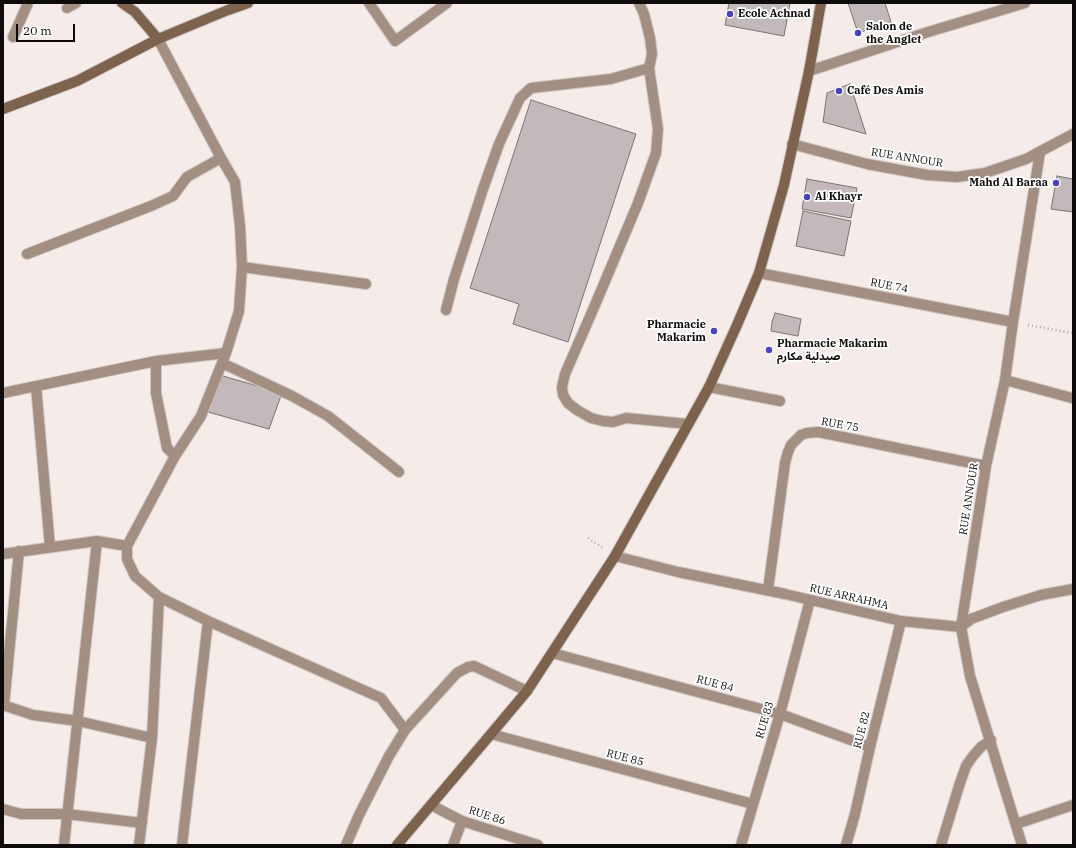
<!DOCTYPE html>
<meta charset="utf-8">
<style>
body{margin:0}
#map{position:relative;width:1076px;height:848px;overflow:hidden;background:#f5ebe9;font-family:"IBM Plex Serif",serif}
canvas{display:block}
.frame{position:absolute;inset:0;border:4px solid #0e0b0a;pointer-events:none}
.scale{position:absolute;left:16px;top:24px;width:59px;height:18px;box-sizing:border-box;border:2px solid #0e0b0a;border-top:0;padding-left:5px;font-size:12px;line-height:14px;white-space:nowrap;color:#0e0b0a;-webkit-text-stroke:3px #fff;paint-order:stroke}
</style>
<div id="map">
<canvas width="1076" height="848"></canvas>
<div class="frame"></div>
<div class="scale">20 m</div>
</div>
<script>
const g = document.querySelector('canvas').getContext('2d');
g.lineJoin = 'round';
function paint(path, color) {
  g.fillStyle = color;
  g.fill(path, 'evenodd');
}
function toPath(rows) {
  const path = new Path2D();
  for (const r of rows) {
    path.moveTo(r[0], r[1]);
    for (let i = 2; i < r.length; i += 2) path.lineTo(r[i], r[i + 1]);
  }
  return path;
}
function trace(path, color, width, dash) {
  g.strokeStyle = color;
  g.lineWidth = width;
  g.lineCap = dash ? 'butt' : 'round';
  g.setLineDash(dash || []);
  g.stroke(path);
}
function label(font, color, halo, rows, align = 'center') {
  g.font = font + ' "IBM Plex Serif","Noto Sans Arabic",serif';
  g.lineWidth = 3.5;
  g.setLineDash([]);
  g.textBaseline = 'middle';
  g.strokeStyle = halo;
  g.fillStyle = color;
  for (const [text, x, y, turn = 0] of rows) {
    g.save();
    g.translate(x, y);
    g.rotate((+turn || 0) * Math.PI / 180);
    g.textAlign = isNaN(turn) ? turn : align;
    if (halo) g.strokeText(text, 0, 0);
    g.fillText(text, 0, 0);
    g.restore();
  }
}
const building = toPath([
 [729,3,790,3,784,36,725,25,729,3],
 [848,3,885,3,891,22,858,33,848,3],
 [850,84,866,134,823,122,827,93,850,84],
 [531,100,636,134,568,342,513,324,519,304,470,288,531,100],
 [1057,176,1073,179,1073,212,1051,209,1057,176],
 [807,179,857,188,851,218,802,209,807,179],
 [803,211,851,221,844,256,796,246,803,211],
 [775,313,801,319,798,336,771,331,772,322,775,313],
 [223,376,282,393,269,429,208,412,223,376]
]);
const path = toPath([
 [1028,325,1073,333],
 [588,538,603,548]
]);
const lane = toPath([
 [709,387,780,401],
 [346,845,359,815,389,756,405,730,457,673,468,667,474,666,527,691]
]);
const street = toPath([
 [369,3,395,41,447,3],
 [67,8,76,3],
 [13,37,28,3],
 [158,39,221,158,235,182,240,226,242,267,239,311,226,353,201,416,175,456,127,546,127,559,135,576,159,597,208,621,381,698,405,730],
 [649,68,658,129,656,153,638,203,595,305,565,374,562,387,563,395,568,403,577,410,591,418,603,421,613,422,626,418,688,424],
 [809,71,928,32,1025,3],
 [792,144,867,164,927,175,957,177,985,173,1026,159,1073,134],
 [27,254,151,206,173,196,187,177,221,158],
 [242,267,366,284],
 [759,273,1013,322],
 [446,310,454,279,483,189,499,144,520,98,531,88,611,79,649,68,652,54,650,38,644,14,639,3],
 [156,361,156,393,167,448,175,456],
 [222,363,292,396,328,416,399,472],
 [1005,380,1072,398],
 [36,386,50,547],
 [3,393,156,361,226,353],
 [3,554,97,541,127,546],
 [615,556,678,572,785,594,901,621,961,627,971,619,1003,607,1041,595,1073,589],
 [768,590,785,463,788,452,791,445,801,435,807,433,818,432,986,466],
 [552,653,780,714,870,747],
 [3,705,33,715,78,721,152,738],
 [4,705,19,551],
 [491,734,753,804],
 [431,805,462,821,538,845],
 [3,809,21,814,67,814,142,823],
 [1016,824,1073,805],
 [64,845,97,541],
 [139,845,152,738,159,597],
 [182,845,208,621],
 [453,845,462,821],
 [741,845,780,714,810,600],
 [846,845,855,814,870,747,901,621],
 [941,845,959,786,966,766,973,756,981,747,991,740],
 [1022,845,970,676,961,627,986,466,1005,380,1013,322,1040,152]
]);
const secondary = toPath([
 [122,3,135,12,158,39],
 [3,109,77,81,158,39,228,10,248,3],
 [397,845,491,734,527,691,615,556,709,387,737,325,759,273,784,185,809,71,821,3]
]);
const markers = [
 [730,14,4,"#4b43b9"],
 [858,33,4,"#4b43b9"],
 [839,91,4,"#4b43b9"],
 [1056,183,4,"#4b43b9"],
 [807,197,4,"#4b43b9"],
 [714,331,4,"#4b43b9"],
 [769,350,4,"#4b43b9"]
];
const poiNames = [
 ["Ecole Achnad",738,14],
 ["Salon de",866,27],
 ["the Anglet",866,40],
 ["Café Des Amis",847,91],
 ["Mahd Al Baraa",1048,183,"right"],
 ["Al Khayr",815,197],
 ["Pharmacie",706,325,"right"],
 ["Makarim",706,338,"right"],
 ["Pharmacie Makarim",777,344],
 ["صيدلية مكارم",777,357]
];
const streetNames = [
 ["RUE ANNOUR",907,158,9],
 ["RUE 74",889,286,11],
 ["RUE 75",840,425,10],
 ["RUE ANNOUR",969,499,-81],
 ["RUE ARRAHMA",849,597,13],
 ["RUE 84",715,684,15],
 ["RUE 83",765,720,-74],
 ["RUE 82",862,730,-76],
 ["RUE 85",625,758,15],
 ["RUE 86",487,816,18]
];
paint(building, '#c3b9ba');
trace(building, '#7c7374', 1);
trace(lane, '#d0c7c5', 12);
trace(street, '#d0c7c5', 12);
trace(secondary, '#d0c7c5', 12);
trace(path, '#aca4a3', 2.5, [1, 3]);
trace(lane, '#a28f81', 10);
trace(street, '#a28f81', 10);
trace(secondary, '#7d624e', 10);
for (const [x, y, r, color] of markers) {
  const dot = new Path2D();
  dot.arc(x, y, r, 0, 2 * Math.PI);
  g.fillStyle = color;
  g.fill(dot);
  trace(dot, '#fff', 1.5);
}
label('bold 11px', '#0e0b0a', '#fff', poiNames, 'left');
label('11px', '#0e0b0a', '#fff', streetNames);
</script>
